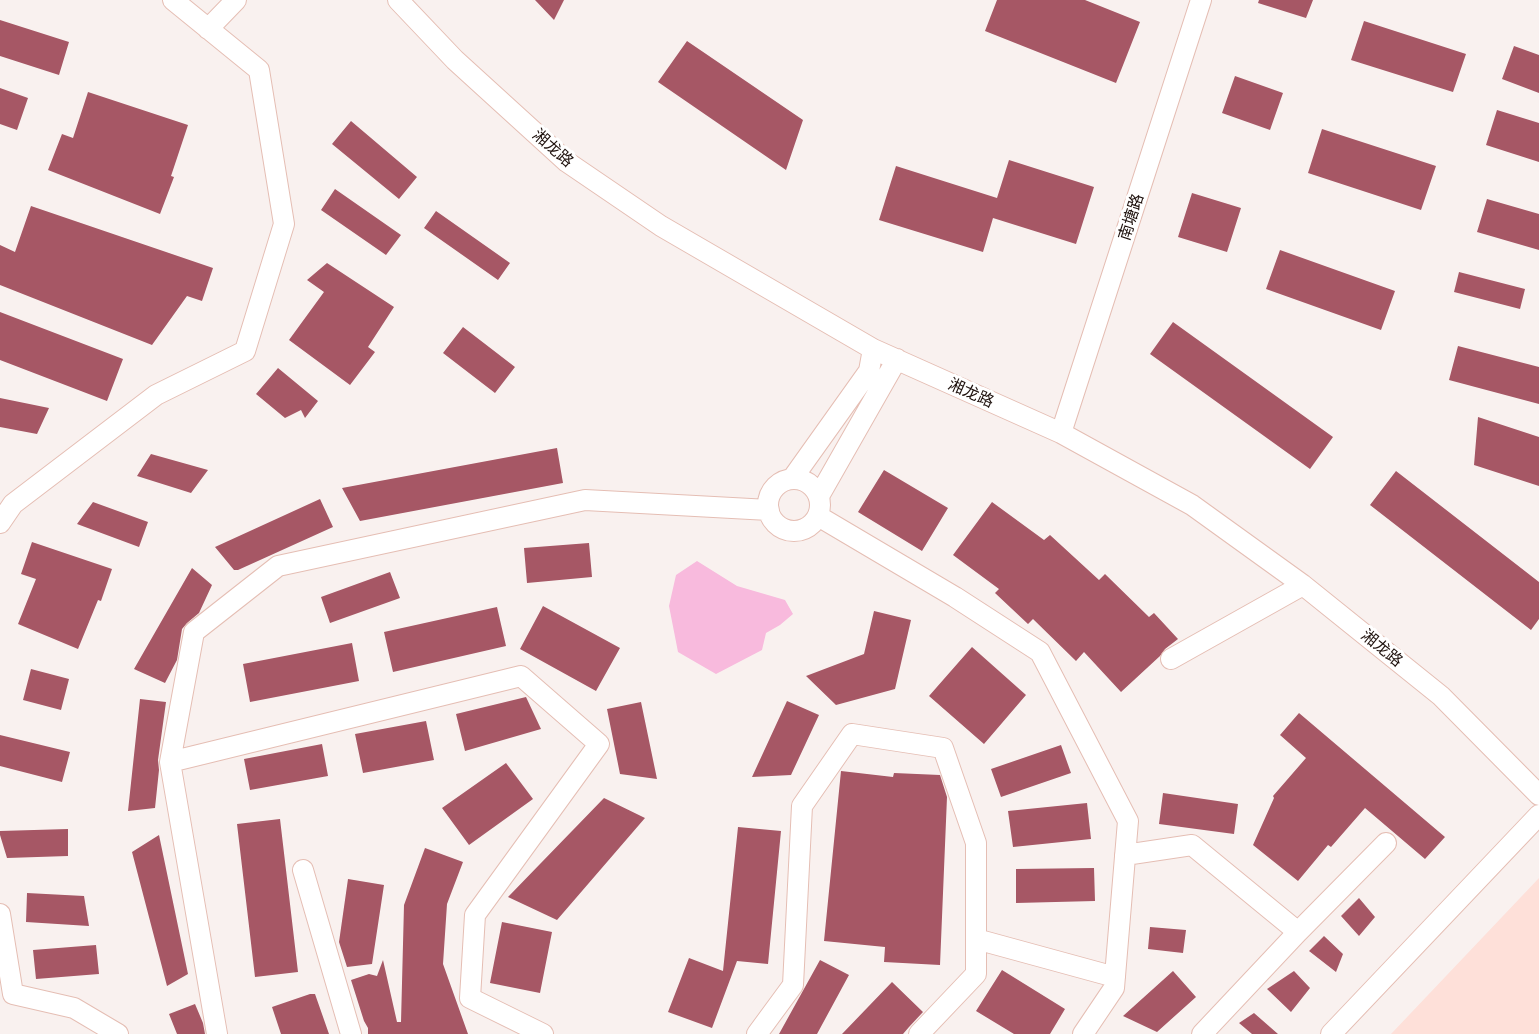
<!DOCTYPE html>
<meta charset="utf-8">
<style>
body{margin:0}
canvas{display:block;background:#f9f1ef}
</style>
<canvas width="1539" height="1034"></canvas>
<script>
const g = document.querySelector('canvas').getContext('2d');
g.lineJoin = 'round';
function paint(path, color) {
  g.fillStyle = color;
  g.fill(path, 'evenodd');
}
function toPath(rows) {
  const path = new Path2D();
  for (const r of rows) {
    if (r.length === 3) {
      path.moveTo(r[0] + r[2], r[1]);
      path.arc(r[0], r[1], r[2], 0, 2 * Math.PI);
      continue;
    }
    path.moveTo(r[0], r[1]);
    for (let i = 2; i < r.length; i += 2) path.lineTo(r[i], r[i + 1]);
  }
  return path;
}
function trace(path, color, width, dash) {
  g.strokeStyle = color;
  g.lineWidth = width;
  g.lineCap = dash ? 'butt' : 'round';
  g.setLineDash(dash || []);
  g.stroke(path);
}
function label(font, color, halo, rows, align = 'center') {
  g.font = font + ' Barlow,"Noto Sans SC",sans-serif';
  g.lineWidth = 6;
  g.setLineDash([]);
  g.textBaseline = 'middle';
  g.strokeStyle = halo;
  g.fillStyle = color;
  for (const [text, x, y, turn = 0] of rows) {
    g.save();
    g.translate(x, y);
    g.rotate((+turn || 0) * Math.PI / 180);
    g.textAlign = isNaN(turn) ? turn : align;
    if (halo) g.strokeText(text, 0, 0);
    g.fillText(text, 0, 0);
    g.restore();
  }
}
const built = toPath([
 [1539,878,1539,1034,1391,1034]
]);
const water = toPath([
 [697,561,737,586,785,600,793,614,780,625,766,633,762,650,716,674,678,652,669,606,676,575]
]);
const building = toPath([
 [535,0,564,0,554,20],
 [997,0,1085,0,1140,22,1116,83,985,31],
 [1259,0,1313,0,1306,18,1258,3],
 [0,20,69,42,59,75,0,56],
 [1364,21,1466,54,1453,92,1351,60],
 [687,41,803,120,786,170,658,82],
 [1514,46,1539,55,1539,93,1502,79],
 [1235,76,1283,93,1270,130,1222,113],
 [0,88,28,98,17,130,0,124],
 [88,92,188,125,171,176,174,177,160,214,48,170,62,134,73,138],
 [1497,110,1539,123,1539,162,1486,145],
 [351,121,417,177,399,199,332,144],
 [1322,129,1436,166,1421,210,1308,173],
 [1009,160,1094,187,1076,244,993,218,983,252,879,220,896,166,997,198],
 [335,189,401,235,386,255,321,210],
 [1192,193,1241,208,1227,252,1178,237],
 [1487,199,1539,214,1539,250,1477,232],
 [31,206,213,268,202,301,187,296,152,345,0,285,0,245,15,252],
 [436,211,510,263,498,280,424,228],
 [1280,250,1395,291,1381,330,1266,289],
 [327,263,394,307,368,347,375,352,350,385,289,340,324,292,307,280],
 [1459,272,1525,289,1520,309,1454,292],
 [0,312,123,359,107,401,0,360],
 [1173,322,1333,437,1310,469,1150,354],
 [463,327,515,367,495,393,443,353],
 [1458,346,1539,367,1539,404,1449,380],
 [278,368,318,401,305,418,301,410,285,418,256,394],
 [0,398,49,408,37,434,0,427],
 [1478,417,1539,437,1539,486,1474,465],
 [557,448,563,483,360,521,342,488],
 [151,454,208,470,191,493,137,476],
 [884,470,948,508,922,551,858,512],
 [1396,471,1539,582,1539,619,1531,630,1370,505],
 [320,499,333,527,238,570,234,570,215,547],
 [93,502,148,522,139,547,77,524],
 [992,502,1044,540,1050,535,1099,580,1105,574,1149,617,1154,613,1178,639,1165,649,1160,656,1121,692,1084,652,1076,661,1033,619,1028,624,995,593,999,589,953,555],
 [32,542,112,569,101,601,98,600,78,649,18,624,36,579,21,574],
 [589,543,592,577,527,583,524,548],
 [192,568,212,585,199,613,187,623,182,629,177,660,165,683,134,669],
 [390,572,400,598,330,623,321,597],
 [543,606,620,648,596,691,520,649],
 [497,607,506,646,393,672,384,632],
 [874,611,911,620,895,689,836,705,806,676,864,654],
 [352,643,359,681,250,702,243,664],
 [972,647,1026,695,984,744,929,696],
 [31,669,69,679,61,710,23,700],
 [526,697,541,729,465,751,456,714],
 [140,699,166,702,158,760,159,770,155,808,128,811],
 [787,701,819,715,791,775,752,777],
 [641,702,657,779,620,774,607,709],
 [1299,713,1445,837,1425,859,1365,808,1331,847,1328,845,1298,881,1253,845,1274,798,1273,796,1306,758,1280,735],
 [426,721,434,760,363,773,355,734],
 [0,735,70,752,62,782,0,766],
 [322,744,328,776,250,790,244,759],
 [1061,745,1071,773,1001,797,991,769],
 [506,763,533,799,469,845,442,808],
 [841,771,893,777,894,773,940,775,947,797,940,965,884,962,885,947,824,941],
 [1163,793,1238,804,1234,834,1159,824],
 [604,798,645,818,557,920,508,897],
 [1087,803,1091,839,1013,847,1008,811],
 [280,819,298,972,255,977,237,824],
 [738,827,781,831,768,964,737,961,712,1028,668,1012,689,958,723,971],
 [68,829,68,856,7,858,0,835,0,831],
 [159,835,188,974,167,986,132,852],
 [425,848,463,862,447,904,443,964,468,1034,368,1034,368,1028,364,1021,351,980,369,974,377,976,383,960,397,1022,401,1022,404,905],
 [1094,868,1095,901,1016,903,1016,869],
 [348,879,384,885,372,964,347,967,339,942],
 [27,893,84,896,89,926,26,922],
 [1359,898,1375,917,1359,936,1341,916],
 [502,922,552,932,540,993,490,983],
 [1150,927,1186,930,1183,953,1148,949],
 [1324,936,1343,954,1336,972,1309,951],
 [96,945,99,974,36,979,33,950],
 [820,960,849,975,817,1034,779,1034],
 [1002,970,1065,1009,1050,1034,1014,1034,976,1011],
 [1173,971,1196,997,1157,1032,1123,1016],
 [1294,971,1310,988,1291,1012,1267,989],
 [892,982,923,1012,909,1027,903,1034,842,1034],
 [310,994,315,994,329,1034,281,1034,272,1007],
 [195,1004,203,1023,205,1034,177,1034,169,1014],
 [1254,1013,1278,1034,1252,1034,1239,1023]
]);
const minor = toPath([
 [398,0,455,60,567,162,661,226,873,349,1061,433,1192,505,1303,585,1441,696,1539,795],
 [208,29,236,0],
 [1061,433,1201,0],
 [794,505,26],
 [792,479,869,371,873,349],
 [819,496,897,359],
 [818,516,955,597,1040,652,1128,821,1114,988,1083,1034],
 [0,523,13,504,156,395,245,351,284,224,259,70,173,0],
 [1171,659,1303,585],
 [170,762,521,676,599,744,475,915,470,998,543,1034],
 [1125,855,1192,845,1298,932],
 [303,870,351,1034],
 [0,914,13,994,74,1008,118,1034],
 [976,939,1115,977],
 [217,1034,170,762,194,632,278,566,585,500,769,510],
 [757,1034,793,985,802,806,852,734,943,748,976,843,976,974,919,1034],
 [1202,1034,1298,932,1386,843],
 [1331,1034,1539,815]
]);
const streetNames = [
 ["湘龙路",553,148,41],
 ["南塘路",1131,217,-72],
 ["湘龙路",971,393,24],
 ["湘龙路",1382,648,39]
];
paint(built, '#fee0d9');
paint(water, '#f8badd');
paint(building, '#a65765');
trace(minor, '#e5beb4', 22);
trace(minor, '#fff', 20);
label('16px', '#1e110d', '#fff', streetNames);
</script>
